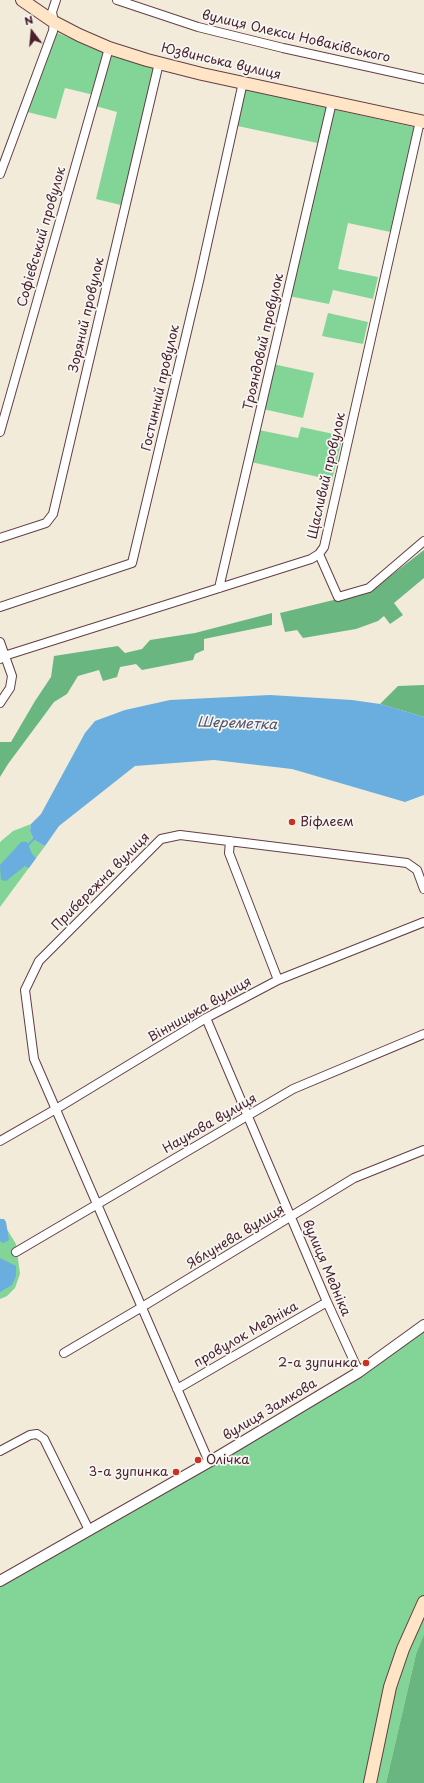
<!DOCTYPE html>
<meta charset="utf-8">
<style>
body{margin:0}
#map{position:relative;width:424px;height:1783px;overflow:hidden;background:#f2ebda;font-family:"Playpen Sans",sans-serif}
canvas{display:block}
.north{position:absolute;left:12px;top:12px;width:40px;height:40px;-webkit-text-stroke:3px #f6f6f2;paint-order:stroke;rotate:344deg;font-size:11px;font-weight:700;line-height:16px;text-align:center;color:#4a1f2b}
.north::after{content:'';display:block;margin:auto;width:14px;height:18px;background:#4a1f2b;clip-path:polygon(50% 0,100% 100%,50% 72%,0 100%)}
</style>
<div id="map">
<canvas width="424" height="1783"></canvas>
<div class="north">N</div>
</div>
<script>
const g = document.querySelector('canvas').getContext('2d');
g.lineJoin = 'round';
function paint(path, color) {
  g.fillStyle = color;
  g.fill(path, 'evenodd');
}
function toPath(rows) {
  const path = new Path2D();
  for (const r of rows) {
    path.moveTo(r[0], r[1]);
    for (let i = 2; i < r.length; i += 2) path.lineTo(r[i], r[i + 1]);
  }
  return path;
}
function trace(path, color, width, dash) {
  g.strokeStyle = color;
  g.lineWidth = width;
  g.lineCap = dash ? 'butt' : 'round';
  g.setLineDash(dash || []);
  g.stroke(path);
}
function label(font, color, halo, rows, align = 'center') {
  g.font = font + ' "Playpen Sans",sans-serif';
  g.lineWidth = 3.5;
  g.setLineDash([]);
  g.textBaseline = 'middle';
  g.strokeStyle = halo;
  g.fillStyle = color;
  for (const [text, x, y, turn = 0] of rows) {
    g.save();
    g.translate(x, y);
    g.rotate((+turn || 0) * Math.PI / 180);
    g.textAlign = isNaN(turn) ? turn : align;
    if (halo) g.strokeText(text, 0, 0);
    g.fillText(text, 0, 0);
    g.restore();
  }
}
const green = toPath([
 [53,31,107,54,158,69,125,206,96,199,117,112,92,105,94,95,65,88,56,119,23,111],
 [241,89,418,128,395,233,348,223,338,269,378,277,373,299,333,290,329,304,289,296,322,144,233,125],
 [328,313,368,322,363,344,322,336],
 [273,364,314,373,303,418,263,409],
 [301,427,343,436,332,480,251,462,259,430,298,438],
 [31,824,30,831,34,840,45,846,0,907,0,842,13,831],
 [0,1218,16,1244,20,1274,15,1288,7,1296,0,1299],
 [424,1325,424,1634,416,1654,386,1783,0,1783,0,1581,209,1462]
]);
const forest = toPath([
 [424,550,424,578,394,603,403,615,390,624,384,616,378,621,356,629,303,638,297,630,285,632,280,613,346,597,376,587],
 [272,613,272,625,204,639,204,650,195,654,193,660,142,670,136,664,120,667,117,677,103,681,99,670,78,676,67,694,54,702,8,764,0,777,0,742,11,742,35,701,51,677,54,656,118,646,125,653,142,649,150,640,195,633],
 [424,685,424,717,380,704,398,686],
 [424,1634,424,1783,386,1783,416,1654]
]);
const water = toPath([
 [270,695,352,700,380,704,424,717,424,795,405,802,292,769,214,760,135,766,59,826,45,846,34,840,30,831,31,824,41,814,85,733,95,721,125,710,170,700],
 [21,842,27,842,32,854,36,858,29,868,25,866,6,881,1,880,0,865],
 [0,1219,4,1219,6,1222,9,1240,3,1243,0,1241],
 [0,1258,16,1266,16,1276,12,1285,0,1292]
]);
const stream = toPath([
 [27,846,35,838]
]);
const minor = toPath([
 [117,0,198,27,283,48,424,79],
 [0,174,53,31,54,22,52,12,56,0],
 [0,432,109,48],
 [0,538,46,523,53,514,159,63],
 [319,554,338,597,369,588,424,541],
 [219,588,332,102],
 [0,607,132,563,199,281,243,82],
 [0,642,12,676,10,688,0,703],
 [0,659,4,656,311,559,319,554,324,547,420,121],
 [230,841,229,853,278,980],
 [206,1018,327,1302,359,1372],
 [0,1141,56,1109,206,1018,278,980,424,922],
 [16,1252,293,1089,424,1034],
 [64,1353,142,1307,354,1178,424,1150],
 [177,1389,327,1302],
 [0,1451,30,1435,37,1434,44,1439,89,1530],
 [209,1462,34,1059,25,990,39,961,161,839,180,835,407,863,417,870,424,889]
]);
const tertiary = toPath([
 [0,1581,209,1462,359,1372,424,1325]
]);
const secondary = toPath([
 [22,0,54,22,79,35,109,48,147,60,202,74,424,122],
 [370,1783,390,1687,403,1649,424,1602]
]);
const markers = [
 [292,822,4,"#c8321e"],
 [366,1363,4,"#c8321e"],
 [198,1460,4,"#c8321e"],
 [176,1472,4,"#c8321e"]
];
const streetNames = [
 ["вулиця Олекси Новаківського",296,37,13],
 ["Юзвинська вулиця",221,62,13],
 ["Софієвський провулок",42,237,-74],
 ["Зоряний провулок",87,315,-77],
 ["Трояндовий провулок",264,342,-77],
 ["Гостинний провулок",161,388,-77],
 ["Щасливий провулок",327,476,-77],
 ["Прибережна вулиця",101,882,-45],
 ["Вінницька вулиця",200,1010,-30],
 ["Наукова вулиця",210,1124,-30],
 ["Яблунева вулиця",236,1237,-31],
 ["вулиця Медніка",326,1268,67],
 ["провулок Медніка",246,1335,-30],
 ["вулиця Замкова",270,1410,-31]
];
const poiNames = [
 ["Віфлеєм",300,822],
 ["2-а зупинка",358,1363,"right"],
 ["Олічка",206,1460],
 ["3-а зупинка",168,1472,"right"]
];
const waterNames = [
 ["Шереметка",237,724,2]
];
paint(green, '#82d597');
paint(forest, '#69b680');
paint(water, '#69aedf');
trace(stream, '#69aedf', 2);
trace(minor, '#633e45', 10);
trace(tertiary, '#633e45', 12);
trace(secondary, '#633e45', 14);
trace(minor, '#fff', 8);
trace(tertiary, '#fff', 10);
trace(secondary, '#ffe4c6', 12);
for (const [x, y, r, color] of markers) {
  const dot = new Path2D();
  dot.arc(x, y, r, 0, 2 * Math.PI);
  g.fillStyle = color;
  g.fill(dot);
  trace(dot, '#f6f6f2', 1.5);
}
label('13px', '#4a1f2b', '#f6f6f2', streetNames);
label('13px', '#4a1f2b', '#f6f6f2', poiNames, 'left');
label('italic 14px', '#55516a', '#f6f6f2', waterNames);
</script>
